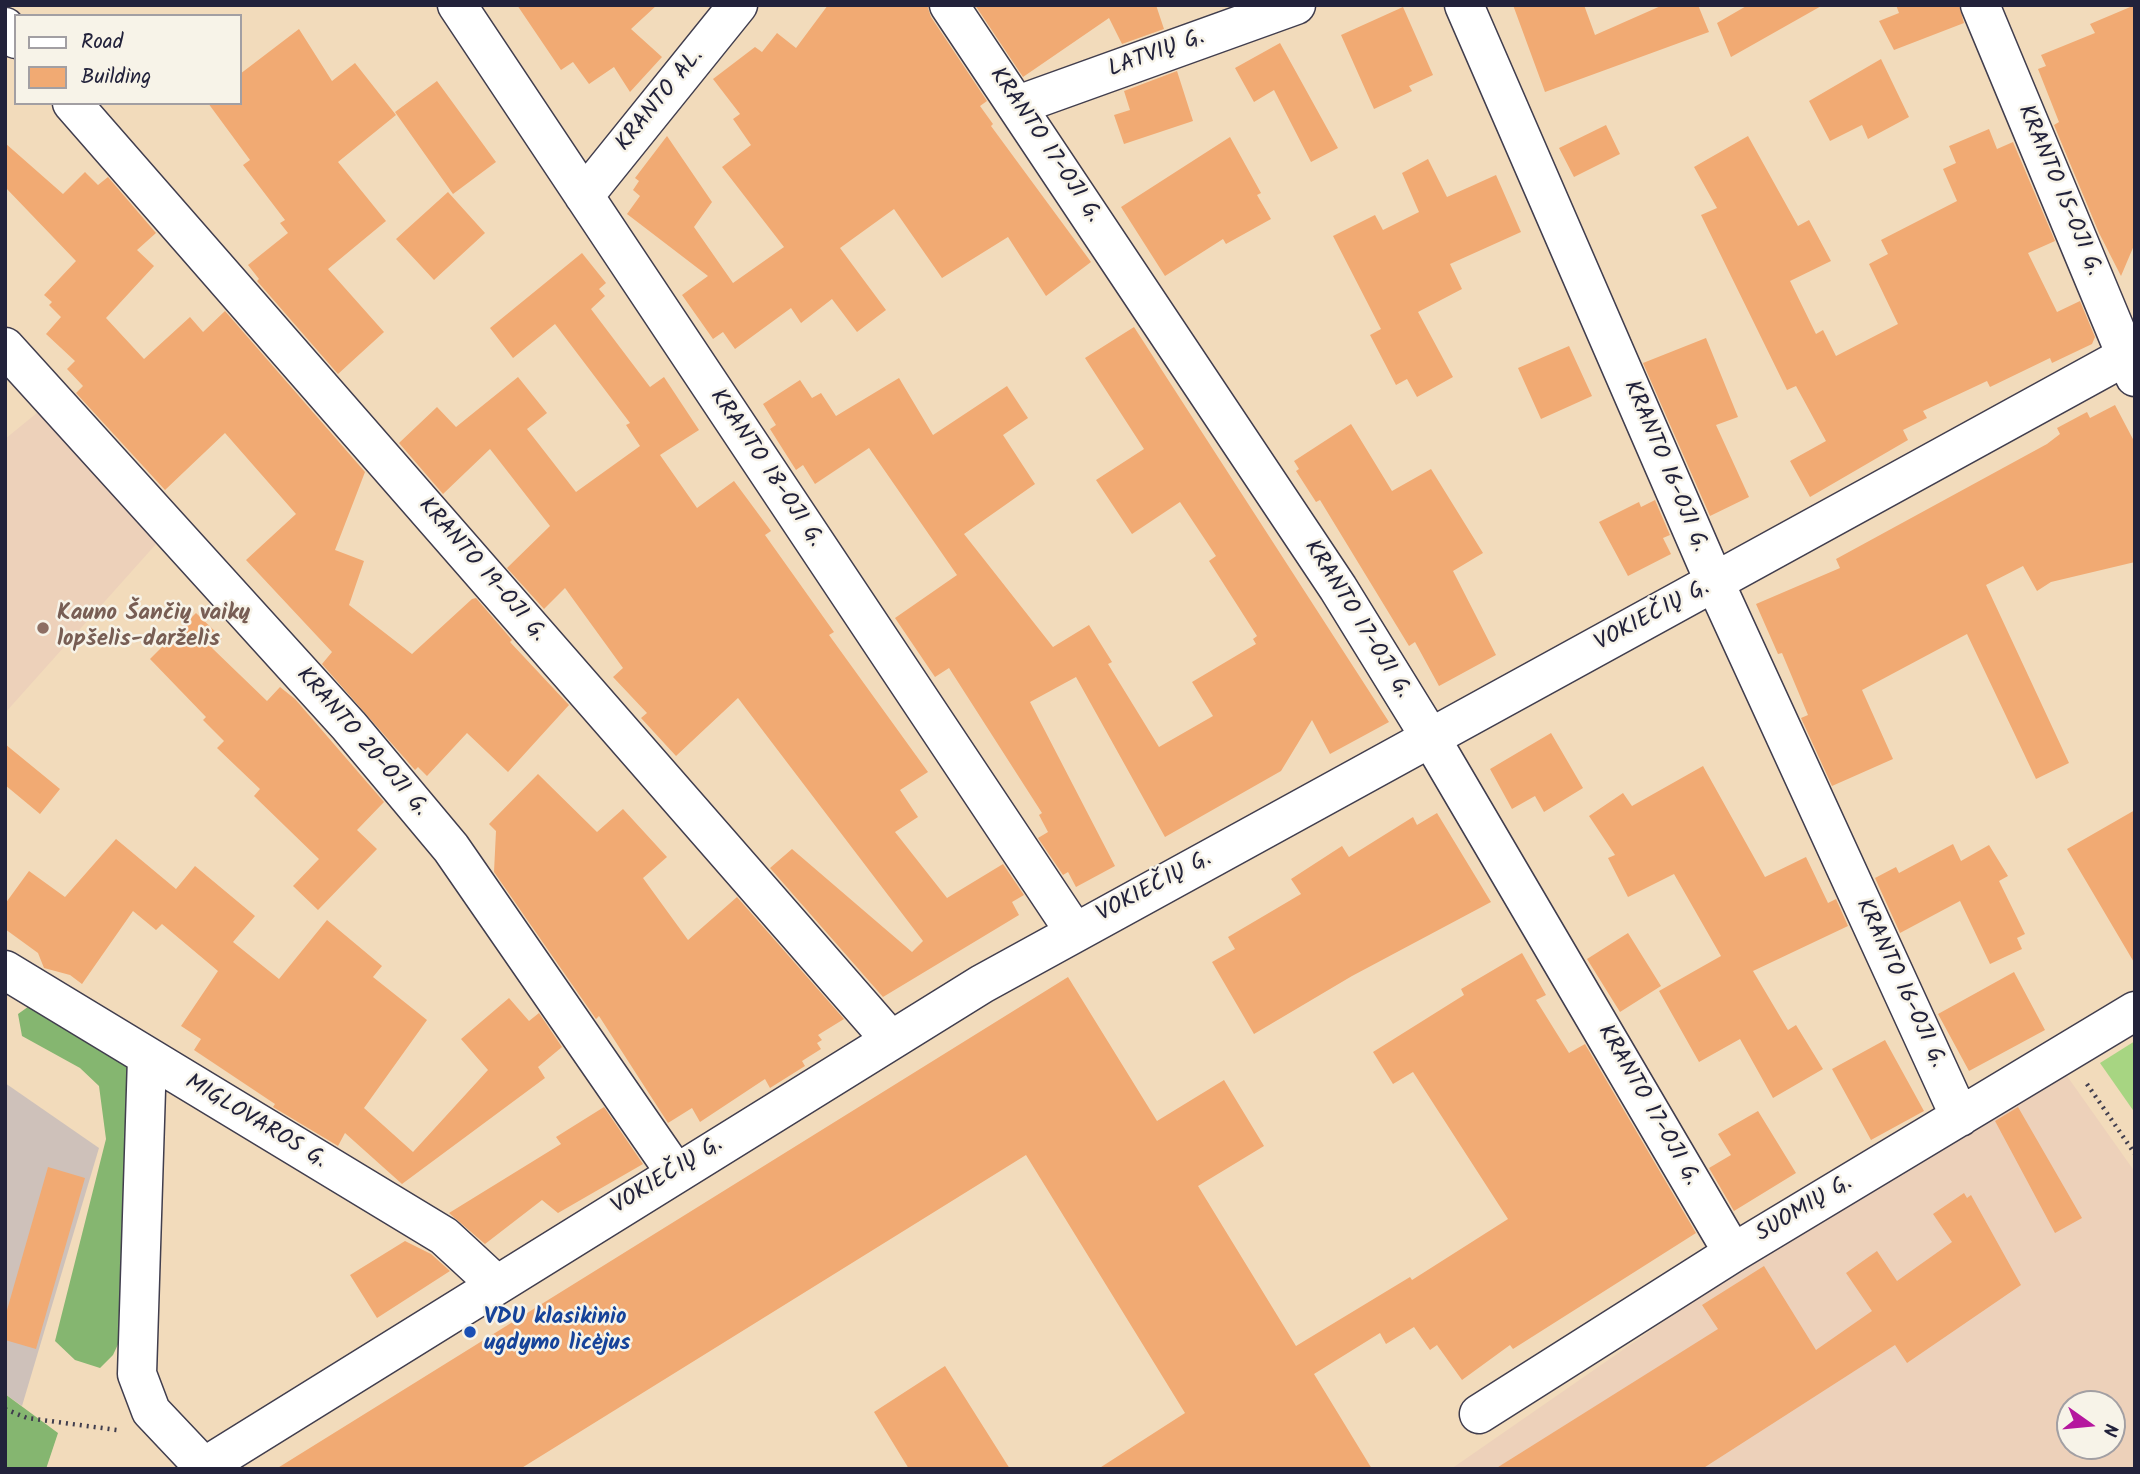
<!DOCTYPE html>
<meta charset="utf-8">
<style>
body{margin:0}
#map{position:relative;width:2140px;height:1474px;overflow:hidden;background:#f2dbbb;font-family:Kalam,sans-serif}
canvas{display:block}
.frame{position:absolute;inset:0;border:7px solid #22223b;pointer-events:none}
.legend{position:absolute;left:14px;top:14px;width:228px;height:91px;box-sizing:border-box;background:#f7f3e8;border:2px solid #a29fa3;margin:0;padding:9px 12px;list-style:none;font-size:21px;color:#22223b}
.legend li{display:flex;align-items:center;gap:14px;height:35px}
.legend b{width:35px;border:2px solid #a29fa3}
.north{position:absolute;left:2056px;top:1390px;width:70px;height:70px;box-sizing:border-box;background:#f7f3e8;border:2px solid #a29fa3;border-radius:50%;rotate:105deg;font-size:19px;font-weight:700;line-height:28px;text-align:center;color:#22223b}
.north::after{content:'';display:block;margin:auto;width:24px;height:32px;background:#b5179e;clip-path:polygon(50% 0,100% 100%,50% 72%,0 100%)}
</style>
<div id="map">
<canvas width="2140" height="1474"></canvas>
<div class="frame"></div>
<ul class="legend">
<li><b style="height:9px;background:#fff"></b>Road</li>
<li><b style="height:19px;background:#f1aa73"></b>Building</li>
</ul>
<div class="north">N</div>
</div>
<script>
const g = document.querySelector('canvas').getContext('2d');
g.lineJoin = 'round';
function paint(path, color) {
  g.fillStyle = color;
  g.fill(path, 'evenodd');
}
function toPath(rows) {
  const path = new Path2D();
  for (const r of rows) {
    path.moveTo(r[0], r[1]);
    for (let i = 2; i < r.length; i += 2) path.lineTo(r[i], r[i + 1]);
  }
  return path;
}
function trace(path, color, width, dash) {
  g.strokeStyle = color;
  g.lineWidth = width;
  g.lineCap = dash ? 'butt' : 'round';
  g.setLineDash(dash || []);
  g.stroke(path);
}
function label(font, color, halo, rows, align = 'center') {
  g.font = font + ' Kalam,sans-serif';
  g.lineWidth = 5;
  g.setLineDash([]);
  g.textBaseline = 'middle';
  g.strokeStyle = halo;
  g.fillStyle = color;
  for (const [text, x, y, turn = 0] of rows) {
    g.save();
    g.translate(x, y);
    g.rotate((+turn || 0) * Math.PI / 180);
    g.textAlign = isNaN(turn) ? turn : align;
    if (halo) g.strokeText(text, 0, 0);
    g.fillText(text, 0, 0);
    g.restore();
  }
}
const built = toPath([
 [43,408,157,543,5,713,5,439],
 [2067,1076,2135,1172,2135,1469,1451,1469,1741,1268],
 [2070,1404,2112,1404,2112,1446,2070,1446]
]);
const industrial = toPath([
 [5,1083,99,1148,22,1406,5,1394]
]);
const green = toPath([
 [2135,1041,2135,1113,2100,1063]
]);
const forest = toPath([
 [32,1004,127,1062,139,1107,128,1323,113,1355,100,1368,75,1360,55,1341,106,1139,99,1086,80,1068,22,1036,18,1014],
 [5,1394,58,1433,46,1469,5,1469]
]);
const building = toPath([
 [517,5,657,5,631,29,662,57,630,92,614,67,589,84,573,62,561,70],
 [828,5,927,5,931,17,987,101,980,106,993,124,991,126,1091,262,1046,296,1008,237,942,278,894,209,840,248,886,310,857,332,832,299,801,323,791,308,735,349,723,332,713,339,682,295,708,276,627,214,640,196,633,190,639,181,635,178,667,136,712,202,694,227,733,283,784,247,722,167,751,145,733,119,740,114,713,79,755,47,762,52,777,33,796,48],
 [975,5,1156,5,1164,29,1122,44,1109,18,1023,77],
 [1513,5,1584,5,1595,35,1663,5,1698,5,1709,32,1545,92],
 [1748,5,1823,5,1731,57,1717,23],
 [1896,5,1959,5,1964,23,1894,50,1879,21,1899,13],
 [2135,5,2135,243,2121,276,2099,233,2054,125,2059,122,2038,69,2046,66,2041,55,2095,33,2090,24],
 [1403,7,1433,75,1409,86,1412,91,1374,109,1341,35],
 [299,29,332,81,355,63,396,115,338,162,386,221,328,269,384,332,338,374,257,281,259,279,248,265,288,233,280,223,285,220,243,165,250,160,208,103,240,103,240,74],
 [1280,43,1338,148,1311,162,1274,90,1254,102,1235,68],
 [1881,59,1909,117,1868,139,1862,125,1830,141,1809,101],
 [1177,71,1193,121,1124,144,1114,115,1130,110,1124,91],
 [437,81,496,162,453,194,395,112],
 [1606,125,1620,154,1574,177,1559,148],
 [1989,129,1997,149,2013,142,2055,241,2028,253,2057,312,2080,301,2095,337,2092,344,2052,363,2050,358,1990,387,1987,381,1923,411,1927,418,1903,430,1908,440,1810,497,1790,461,1826,441,1796,386,1787,390,1701,215,1717,208,1694,167,1748,136,1798,226,1809,220,1831,261,1790,281,1816,334,1823,330,1836,356,1898,324,1869,264,1888,254,1881,240,1957,201,1943,169,1956,163,1949,146],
 [1230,137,1261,193,1257,195,1271,219,1226,244,1223,239,1165,276,1121,207],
 [5,143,63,194,85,172,98,185,108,177,156,233,137,250,154,266,106,318,144,359,190,317,203,332,225,311,365,472,335,550,364,561,349,605,412,654,472,599,476,598,512,640,510,642,569,705,508,772,467,733,427,776,418,767,415,770,322,664,332,652,246,560,296,514,225,433,165,490,76,393,83,386,67,369,75,361,46,334,61,317,49,305,52,302,44,295,76,261,5,187],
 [1428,159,1447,197,1496,175,1521,232,1450,264,1462,289,1418,312,1453,377,1417,397,1407,379,1396,385,1370,335,1381,329,1333,236,1375,215,1383,230,1419,212,1402,173],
 [448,192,485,233,434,280,396,239],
 [582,253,606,283,599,289,605,296,591,309,650,387,664,377,699,430,660,455,697,508,734,481,771,531,765,535,834,632,829,635,928,772,900,790,918,817,895,832,947,898,1003,864,1024,895,1012,902,1019,915,883,997,770,868,792,849,912,952,923,941,738,698,676,756,641,718,647,713,613,677,623,668,565,588,544,609,507,568,550,526,490,449,443,494,399,443,437,407,456,427,518,377,547,413,527,429,576,492,640,446,626,425,630,423,555,324,513,358,490,328],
 [1134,327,1389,722,1330,754,1312,720,1281,771,1165,837,1076,677,1030,702,1115,866,1076,887,1068,872,1063,875,1038,838,1048,832,1039,815,1042,813,949,668,935,677,895,618,957,575,869,448,815,484,803,465,796,470,770,429,776,425,763,404,800,380,812,398,821,393,836,416,899,378,933,435,1007,386,1028,418,1003,435,1035,484,964,534,1053,647,1089,625,1112,662,1108,664,1159,747,1213,716,1192,682,1256,644,1253,639,1257,636,1209,561,1216,556,1180,502,1132,534,1096,480,1144,449,1085,358],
 [1706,338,1738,417,1716,425,1749,497,1710,516,1643,363],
 [1569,346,1592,396,1541,419,1518,368],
 [2115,405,2135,443,2135,562,2051,582,2037,591,2023,566,1986,585,2069,763,2036,779,1967,634,1862,690,1893,759,1832,786,1801,718,1808,715,1782,653,1778,654,1756,604,1840,568,1836,559,2047,444,2060,434,2057,428,2087,412,2090,418],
 [1351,424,1392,491,1431,469,1483,553,1453,571,1496,655,1439,686,1415,642,1409,646,1320,500,1316,502,1296,471,1299,469,1294,461],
 [1655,500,1670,535,1663,538,1671,554,1628,576,1599,522,1639,502,1641,507],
 [196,613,222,638,212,648,267,701,280,687,295,699,384,802,357,830,377,849,318,910,293,886,319,859,254,796,260,789,217,748,224,741,203,720,206,717,150,659],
 [1551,733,1583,788,1544,812,1535,796,1512,809,1490,769],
 [5,744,60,789,40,814,5,785],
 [1703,766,1765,877,1806,857,1828,903,1836,899,1848,926,1753,971,1788,1030,1796,1025,1823,1069,1773,1098,1740,1039,1699,1062,1659,991,1721,956,1674,874,1628,897,1608,858,1615,855,1589,816,1623,793,1632,806],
 [538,774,597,832,623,809,667,857,643,878,688,940,737,897,844,1019,818,1035,822,1040,817,1043,821,1049,802,1061,805,1066,770,1088,765,1079,700,1122,692,1108,668,1123,599,1016,596,1019,494,872,496,831,489,824],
 [2135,810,2135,964,2067,849],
 [1437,813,1491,902,1352,976,1254,1034,1212,962,1235,949,1228,937,1301,894,1291,879,1342,846,1349,857,1413,817,1417,825],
 [116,839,176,889,195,866,255,916,233,942,279,979,327,920,382,966,373,977,427,1020,364,1108,413,1152,488,1070,461,1039,509,998,529,1021,539,1013,562,1047,538,1067,545,1078,402,1184,345,1133,338,1146,273,1107,275,1104,194,1050,201,1039,181,1026,218,971,162,924,156,930,133,911,82,984,70,975,44,968,38,953,5,929,5,904,29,871,65,897],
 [1953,844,1961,861,1989,845,2008,876,1999,881,2025,934,2017,938,2022,949,1990,964,1960,901,1900,933,1875,878,1896,867,1899,873],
 [1628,933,1661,986,1620,1012,1587,959],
 [1522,953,1546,995,1536,1000,1569,1053,1585,1044,1696,1233,1513,1349,1510,1345,1462,1380,1437,1345,1430,1350,1414,1327,1386,1344,1380,1333,1314,1374,1372,1469,1098,1469,1185,1413,1026,1155,520,1469,276,1469,1068,977,1157,1121,1224,1080,1264,1146,1198,1186,1296,1346,1410,1277,1412,1280,1508,1219,1413,1072,1393,1084,1373,1052,1464,995,1461,989],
 [2014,972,2045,1030,1969,1071,1938,1014],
 [1885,1040,1924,1111,1871,1140,1832,1069],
 [604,1107,643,1164,558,1213,542,1200,485,1244,449,1213,561,1144,556,1137],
 [2018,1107,2082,1218,2055,1233,1995,1121],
 [1758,1111,1796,1173,1734,1211,1709,1168,1731,1155,1718,1134],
 [48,1167,85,1178,36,1349,5,1340,5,1317],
 [1964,1193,1967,1198,1971,1195,2021,1285,1907,1363,1895,1345,1702,1469,1495,1469,1718,1329,1702,1305,1764,1266,1816,1350,1872,1311,1846,1273,1877,1251,1897,1281,1952,1242,1933,1214],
 [405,1241,431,1254,450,1271,377,1318,350,1275],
 [945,1366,1010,1469,909,1469,874,1412]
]);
const path = toPath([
 [2087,1084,2135,1154],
 [5,1409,27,1418,117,1430]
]);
const minor = toPath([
 [457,5,1074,931],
 [949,5,1338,588,1430,737,1733,1253],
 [1464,5,1715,583,1960,1117],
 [1980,5,2135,377],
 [5,27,16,39],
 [72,103,890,1039],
 [1018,105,1296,5],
 [584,196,738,5],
 [5,347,349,726,451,848,675,1172],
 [5,970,444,1236,497,1285],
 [147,1058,137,1374,151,1411,204,1467],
 [1479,1414,1733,1253,2135,1011],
 [201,1469,982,984,2135,351]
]);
const markers = [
 [43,628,7,"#8d6e63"],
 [470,1332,7,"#1a4fb4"]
];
const streetNames = [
 ["LATVIŲ G.",1157,55,-20],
 ["KRANTO AL.",661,101,-51],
 ["KRANTO 17-OJI G.",1044,146,56],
 ["KRANTO 15-OJI G.",2058,191,67],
 ["KRANTO 16-OJI G.",1664,467,67],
 ["KRANTO 18-OJI G.",765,469,56],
 ["KRANTO 19-OJI G.",481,571,49],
 ["VOKIEČIŲ G.",1653,617,-28],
 ["KRANTO 17-OJI G.",1356,620,58],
 ["KRANTO 20-OJI G.",361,743,49],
 ["VOKIEČIŲ G.",1155,888,-28],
 ["KRANTO 16-OJI G.",1899,984,65],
 ["KRANTO 17-OJI G.",1647,1106,60],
 ["MIGLOVAROS G.",255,1123,31],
 ["VOKIEČIŲ G.",668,1177,-32],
 ["SUOMIŲ G.",1805,1210,-31]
];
const educationNames = [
 ["Kauno Šančių vaikų",57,615],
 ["lopšelis-darželis",57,641]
];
const transitNames = [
 ["VDU klasikinio",484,1319],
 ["ugdymo licėjus",484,1345]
];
paint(built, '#edd1ba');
paint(industrial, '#cec1ba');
paint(green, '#a7d582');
paint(forest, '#85b670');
paint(building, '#f1aa73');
trace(minor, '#413e4e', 41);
trace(path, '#413e4e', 4.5, [2, 5]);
trace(minor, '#fff', 38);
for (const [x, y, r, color] of markers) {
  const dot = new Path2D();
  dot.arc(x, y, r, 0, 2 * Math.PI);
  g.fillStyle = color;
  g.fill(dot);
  trace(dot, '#f7f3e8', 2.5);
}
label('23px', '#22223b', '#f7f3e8', streetNames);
label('bold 23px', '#785e54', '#f7f3e8', educationNames, 'left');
label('bold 23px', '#164399', '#f7f3e8', transitNames, 'left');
</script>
